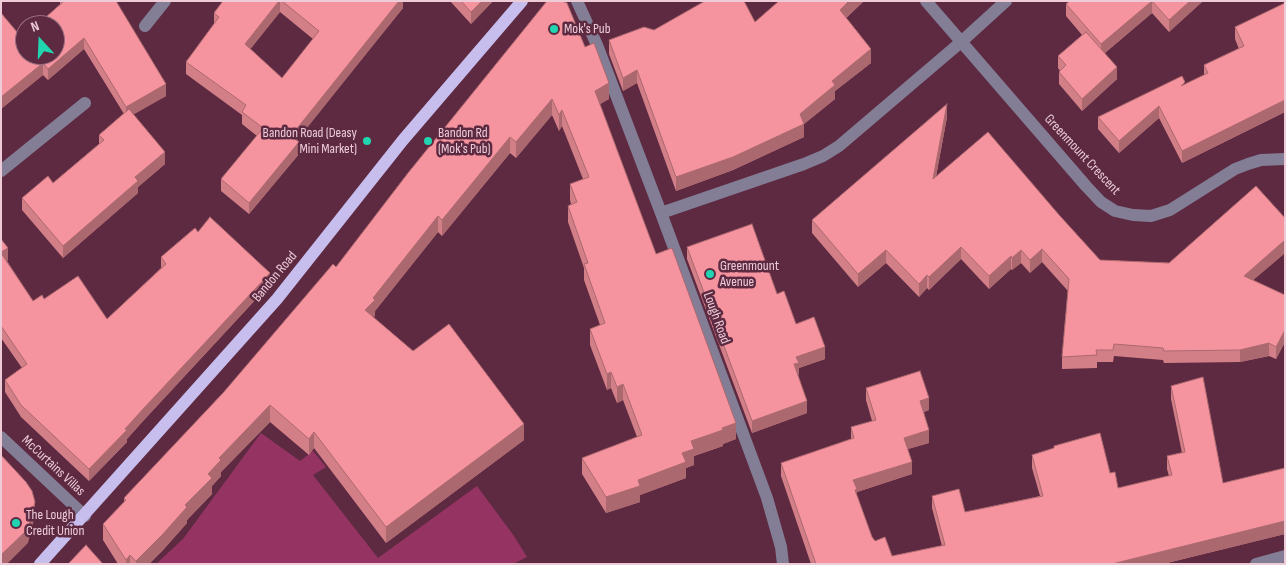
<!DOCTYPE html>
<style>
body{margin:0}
#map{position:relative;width:1286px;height:565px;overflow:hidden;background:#5d2a41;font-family:"Sofia Sans Condensed",sans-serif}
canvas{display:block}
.frame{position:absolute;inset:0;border:2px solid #edccd8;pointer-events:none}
.north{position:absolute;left:15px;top:15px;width:50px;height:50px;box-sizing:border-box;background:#5d2a41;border:1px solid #976b7d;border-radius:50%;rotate:340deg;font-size:14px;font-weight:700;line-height:20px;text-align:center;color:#edccd8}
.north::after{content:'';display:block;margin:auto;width:18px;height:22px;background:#20d5b0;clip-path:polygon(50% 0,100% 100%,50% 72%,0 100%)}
</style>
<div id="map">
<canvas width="1286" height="565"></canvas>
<div class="frame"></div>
<div class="north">N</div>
</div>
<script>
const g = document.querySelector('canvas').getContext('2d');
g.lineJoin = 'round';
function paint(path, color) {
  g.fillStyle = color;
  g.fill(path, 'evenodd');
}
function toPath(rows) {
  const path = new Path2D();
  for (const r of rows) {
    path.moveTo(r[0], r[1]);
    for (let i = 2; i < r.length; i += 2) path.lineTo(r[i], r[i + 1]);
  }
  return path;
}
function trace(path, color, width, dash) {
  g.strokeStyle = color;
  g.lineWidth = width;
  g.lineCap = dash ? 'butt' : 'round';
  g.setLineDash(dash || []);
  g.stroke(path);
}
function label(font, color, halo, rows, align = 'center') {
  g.font = font + ' "Sofia Sans Condensed",sans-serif';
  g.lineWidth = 5;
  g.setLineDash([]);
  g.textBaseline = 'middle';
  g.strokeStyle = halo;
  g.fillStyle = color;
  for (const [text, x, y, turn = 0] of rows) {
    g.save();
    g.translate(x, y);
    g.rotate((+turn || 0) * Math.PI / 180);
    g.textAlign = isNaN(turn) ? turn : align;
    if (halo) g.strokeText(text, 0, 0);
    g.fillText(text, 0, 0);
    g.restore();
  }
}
const green = toPath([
 [261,433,300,461,313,451,326,467,313,475,378,558,477,486,514,536,527,557,513,564,156,564,183,539]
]);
const minor = toPath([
 [577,1,597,45,661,213,767,498,781,547,783,564],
 [926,1,1086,186,1101,202,1115,211,1133,215,1151,216,1170,210,1235,169,1248,164,1261,160,1285,159],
 [145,26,165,1],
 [1,171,85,103],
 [661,213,804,164,823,156,839,146,961,42,1006,1],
 [1,437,85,516],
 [1256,564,1285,556]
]);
const major = toPath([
 [40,564,277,299,403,140,522,1]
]);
const wall = toPath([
 [60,1,116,1,166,96,133,114,165,164,138,187,138,193,63,258,22,210,22,198,53,183,99,144,99,135,124,114,84,49,48,80,43,75,1,109,1,13,22,38,60,5],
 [223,1,403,1,403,8,296,140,299,154,249,214,221,191,221,179,257,136,242,124,242,115,186,74,186,62,214,25,214,13],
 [280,12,313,39,282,78,250,49],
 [450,1,493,1,471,24],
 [779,1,864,1,846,18,871,63,835,91,835,99,804,124,804,137,733,170,676,191,637,83,623,91,609,54,609,40,654,30,755,22],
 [1070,1,1203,1,1169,32,1152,13,1105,53,1117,79,1082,111,1059,84,1059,72,1060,71,1058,68,1058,56,1082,35,1066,16,1066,4],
 [1285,3,1285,112,1182,163,1159,118,1119,153,1098,129,1098,117,1185,84,1204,75,1204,65,1239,49,1235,39,1235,27],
 [585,47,609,99,600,104,656,254,736,439,723,444,723,446,694,456,694,465,686,468,686,478,640,495,640,502,606,513,582,474,582,458,637,437,623,400,617,403,611,388,607,390,590,345,590,329,600,325,584,280,584,268,568,222,568,206,571,204,570,200,570,184,583,179,562,126,559,131,552,115,516,158,510,153,442,236,438,232,375,311,375,316,373,317,413,351,524,440,386,543,314,448,309,455,270,422,221,472,221,476,212,486,212,494,187,520,187,523,163,550,149,564,118,564,103,540,103,524,124,502,124,498,223,393,336,267],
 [947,117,936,177,1060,216,1100,260,1169,263,1285,218,1285,253,1253,280,1285,295,1285,342,1276,359,1269,356,1240,362,1164,363,1163,360,1114,356,1113,362,1097,362,1097,368,1062,369,1062,357,1068,291,1042,262,1030,273,1021,263,1012,270,1011,269,989,289,961,259,929,290,927,288,919,297,886,263,858,287,812,233,812,220],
 [198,232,270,284,144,420,127,439,127,442,89,481,21,417,5,392,5,380,22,368,1,338,1,239,8,260,7,261,33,301,44,299,107,319,161,268,161,257],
 [687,247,777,294,796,324,825,359,799,368,798,375,807,413,752,433,687,259],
 [1171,386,1223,483,1285,468,1285,534,1163,564,811,564,781,476,781,463,851,439,851,427,872,421,866,400,866,388,929,410,924,412,929,443,908,449,912,474,857,492,857,495,872,537,875,541,892,556,942,546,932,508,932,496,965,512,1040,496,1032,468,1032,455,1054,449,1054,446,1110,473,1118,488,1169,476,1167,469,1167,456,1182,453,1171,399]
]);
const shadedWall = toPath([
 [279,1,280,1,280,12,245,56,245,44],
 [399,1,403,1,403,8,291,148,291,136],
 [482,1,493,1,471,24,471,12],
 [849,1,864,1,840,24,840,10],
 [1152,1,1152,13,1101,56,1101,44],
 [1190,1,1203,1,1169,32,1169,20],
 [84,38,84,49,48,80,48,69],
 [871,49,871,63,835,91,835,99,804,124,804,137,733,170,676,191,676,177,800,114,832,81],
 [43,63,43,75,1,109,1,97],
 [1117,67,1117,79,1082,111,1082,99],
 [637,70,637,83,623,91,623,78],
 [609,83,609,99,595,107,595,91],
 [166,84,166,96,126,119,126,107],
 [552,99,552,115,516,158,516,142],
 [1285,100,1285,112,1182,163,1182,151],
 [947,104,947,117,933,192,933,179],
 [1159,106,1159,118,1119,153,1119,141],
 [562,110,562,126,559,131,559,115],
 [510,137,510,153,442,236,442,220],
 [299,142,299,154,249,214,249,203],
 [165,152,165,164,138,187,138,193,63,258,63,246,135,177],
 [438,216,438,232,375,311,375,316,365,326,365,310,373,298],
 [1285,240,1285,253,1244,288,1244,276],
 [961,247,961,259,929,290,929,277],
 [8,248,8,260,1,264,1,252],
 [1042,249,1042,262,1030,273,1030,260],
 [886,250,886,263,858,287,858,274],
 [1021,250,1021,263,1012,270,1012,258],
 [1011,256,1011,269,989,289,989,276],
 [270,273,270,284,144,420,127,439,127,442,89,481,89,469,144,408],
 [927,275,927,288,919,297,919,284],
 [1285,330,1285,342,1276,359,1276,347],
 [1269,343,1269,356,1240,362,1240,350],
 [825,347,825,359,799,368,799,375,794,376,794,364,796,357],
 [611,372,611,388,607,390,607,374],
 [623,384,623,400,617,403,617,387],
 [929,398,929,410,920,413,920,401],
 [807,401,807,413,752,433,752,421],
 [270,405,270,422,221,472,221,476,212,486,212,494,187,520,187,523,163,550,149,564,136,564,136,561,185,505,219,458],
 [736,423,736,439,723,444,723,446,694,456,694,465,686,468,686,478,640,495,640,502,606,513,606,497,638,480,682,453,691,441,722,428],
 [524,424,524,440,386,543,386,527],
 [929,430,929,443,904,450,904,438],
 [314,432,314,448,309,455,309,439],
 [912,462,912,474,857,492,857,502,853,480],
 [35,502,35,516,28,543,7,564,1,564,1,555],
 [1285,521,1285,534,1163,564,1112,564],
 [130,555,130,564,126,564,126,560]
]);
const building = toPath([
 [63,1,116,1,166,84,126,107,84,38,48,69,43,63,1,97,1,13,22,38,25,35,25,55,55,55,55,25,37,25,63,2,63,1],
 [223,1,279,1,245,44,282,78,319,31,282,1,399,1,291,136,299,142,249,203,221,179,263,128,242,112,246,105,186,62,219,17,214,13,223,1],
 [461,1,482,1,471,12,461,1],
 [547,1,562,1,567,3,585,47,594,43,609,83,595,91,656,254,672,248,736,423,722,428,723,430,691,441,694,449,682,453,686,462,638,480,640,486,606,497,582,458,642,435,623,384,617,387,611,372,607,374,590,329,605,323,584,264,588,263,568,206,577,202,570,184,589,177,562,110,559,115,552,99,516,142,510,137,442,220,438,216,373,298,375,300,365,310,413,351,449,324,524,424,386,527,314,432,309,439,270,405,219,458,221,460,208,474,212,478,185,505,187,507,163,534,136,561,130,555,126,560,103,524,126,500,124,498,223,393,333,264,336,267,408,173,547,1],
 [705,1,744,1,755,22,779,1,849,1,840,10,871,49,832,81,835,85,800,114,804,124,733,157,676,177,637,70,623,78,609,40,644,27,654,30,705,1],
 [1070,1,1190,1,1169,20,1152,1,1101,44,1066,4,1070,1],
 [1285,3,1285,100,1182,151,1159,106,1119,141,1098,117,1182,76,1185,82,1181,86,1208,73,1204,65,1244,46,1235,27,1285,3],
 [1086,32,1117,67,1082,99,1059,72,1066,65,1058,56,1086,32],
 [947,104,933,179,988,132,1060,216,1100,260,1169,263,1256,186,1285,218,1285,240,1244,276,1285,295,1285,330,1276,347,1269,343,1240,350,1164,351,1163,348,1114,344,1113,350,1096,350,1097,355,1062,357,1069,279,1042,249,1030,260,1021,250,1012,258,1011,256,989,276,961,247,929,277,927,275,919,284,886,250,858,274,812,220,947,104],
 [129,109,165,152,135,177,138,181,63,246,22,198,48,176,53,183,104,140,99,135,129,109],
 [210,217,270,273,144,408,125,429,127,430,89,469,21,405,5,380,27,364,1,326,1,253,33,301,42,295,44,299,78,276,107,319,166,264,161,257,195,228,198,232,210,217],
 [752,224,777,294,784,291,796,324,814,317,825,347,796,357,799,363,794,364,807,401,752,421,687,247,752,224],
 [1,239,8,248,1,252,1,239],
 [920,371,929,398,920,401,929,430,904,438,912,462,853,480,857,489,855,490,872,537,875,541,885,537,892,556,945,545,932,496,959,489,965,512,1043,496,1032,455,1054,448,1054,446,1100,433,1110,473,1115,472,1118,488,1172,475,1167,456,1185,452,1171,386,1203,377,1223,483,1285,468,1285,521,1112,564,816,564,781,463,854,438,851,427,876,420,866,388,920,371],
 [1,455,26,482,32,491,35,502,28,529,1,555,1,455],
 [86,545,103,564,68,564,86,545]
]);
const markers = [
 [554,29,5,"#20d5b0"],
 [367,141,5,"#20d5b0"],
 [428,141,5,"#20d5b0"],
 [710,274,5,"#20d5b0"],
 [16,523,5,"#20d5b0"]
];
const poiNames = [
 ["Mok's Pub",564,29],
 ["Bandon Road (Deasy",357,133,"right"],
 ["Mini Market)",357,149,"right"],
 ["Bandon Rd",438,133],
 ["(Mok's Pub)",438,149],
 ["Greenmount",720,266],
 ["Avenue",720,282],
 ["The Lough",26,515],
 ["Credit Union",26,531]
];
const streetNames = [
 ["Greenmount Crescent",1082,155,47],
 ["Bandon Road",275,277,-50],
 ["Lough Road",716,318,70],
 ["McCurtains Villas",53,466,43]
];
paint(green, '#953463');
trace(minor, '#837e96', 12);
trace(major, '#c7beee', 12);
paint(wall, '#d37f88');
paint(shadedWall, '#ac686f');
paint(building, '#f5949e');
trace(building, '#ac686f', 1);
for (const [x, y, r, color] of markers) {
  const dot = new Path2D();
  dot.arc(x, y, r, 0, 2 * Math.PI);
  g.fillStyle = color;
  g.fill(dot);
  trace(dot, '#5d2a41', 2);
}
label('14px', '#edccd8', '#5d2a41', poiNames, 'left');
label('14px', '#edccd8', '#5d2a41', streetNames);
</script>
